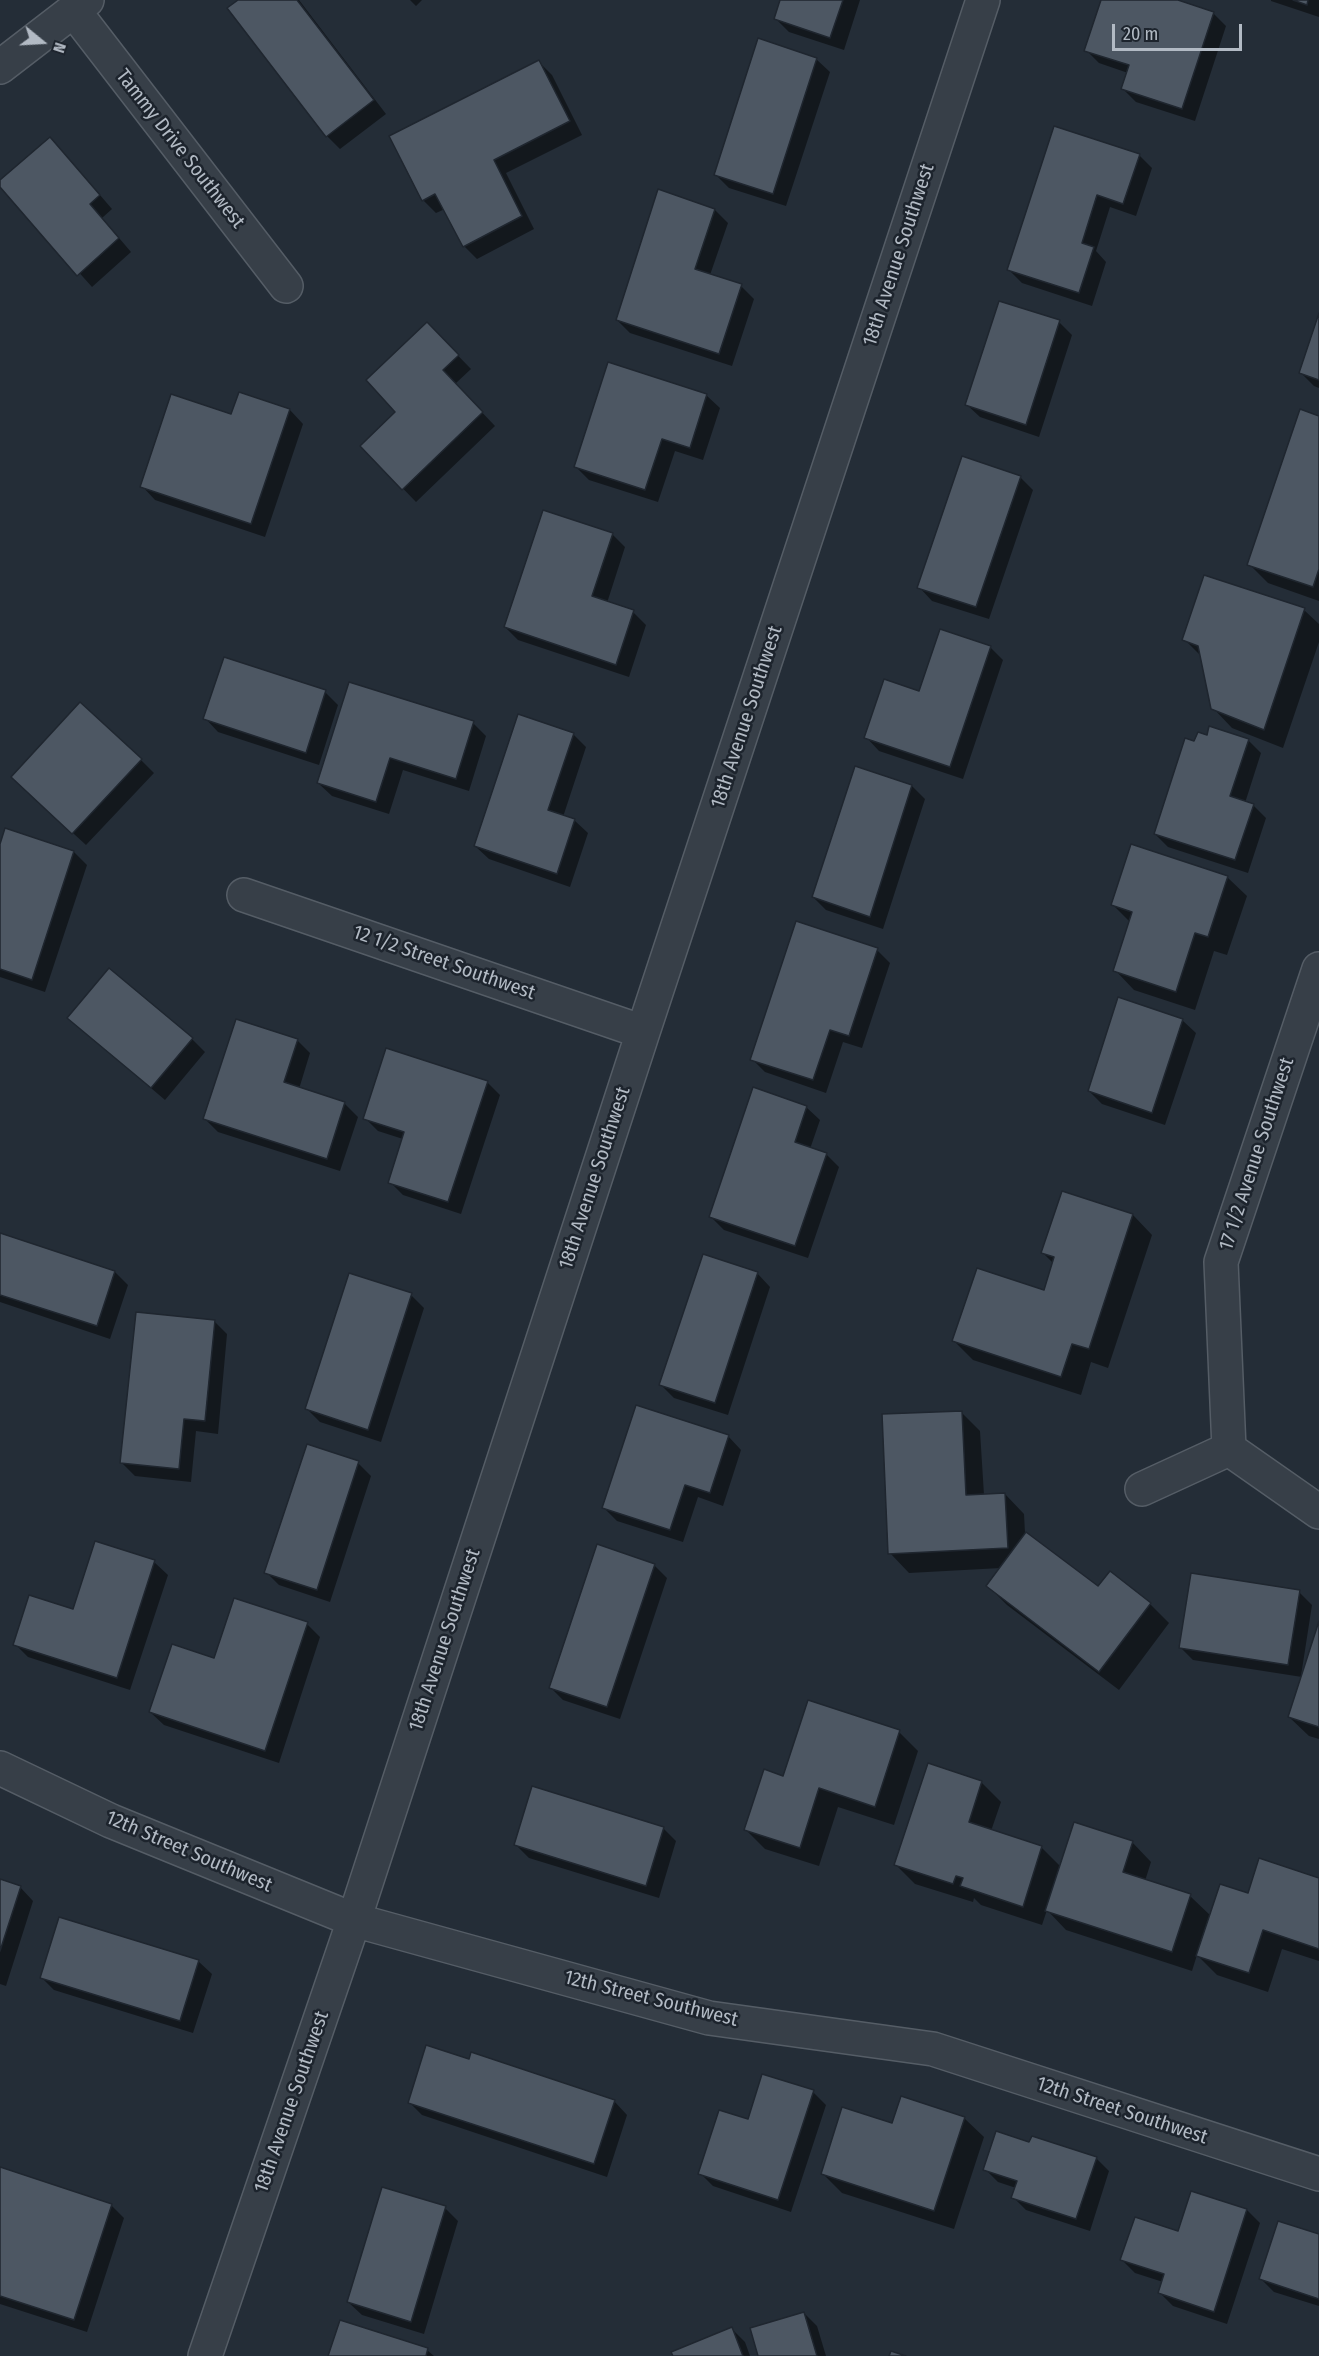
<!DOCTYPE html>
<style>
body{margin:0}
#map{position:relative;width:1319px;height:2356px;overflow:hidden;background:#242d37;font-family:"Fira Sans Condensed",sans-serif}
canvas{display:block}
.north{position:absolute;left:12px;top:12px;width:60px;height:60px;-webkit-text-stroke:4px #1d242d;paint-order:stroke;rotate:108deg;font-size:16px;font-weight:700;line-height:24px;text-align:center;color:#b2bac4}
.north::after{content:'';display:block;margin:auto;width:21px;height:27px;background:#b2bac4;clip-path:polygon(50% 0,100% 100%,50% 72%,0 100%)}
.scale{position:absolute;left:1112px;top:24px;width:130px;height:27px;box-sizing:border-box;border:3px solid #b2bac4;border-top:0;padding-left:8px;font-size:18px;line-height:21px;white-space:nowrap;color:#b2bac4;-webkit-text-stroke:4px #1d242d;paint-order:stroke}
</style>
<div id="map">
<canvas width="1319" height="2356"></canvas>
<div class="north">N</div>
<div class="scale">20 m</div>
</div>
<script>
const g = document.querySelector('canvas').getContext('2d');
g.lineJoin = 'round';
function paint(path, color) {
  g.fillStyle = color;
  g.fill(path, 'evenodd');
}
function toPath(rows) {
  const path = new Path2D();
  for (const r of rows) {
    path.moveTo(r[0], r[1]);
    for (let i = 2; i < r.length; i += 2) path.lineTo(r[i], r[i + 1]);
  }
  return path;
}
function trace(path, color, width, dash) {
  g.strokeStyle = color;
  g.lineWidth = width;
  g.lineCap = dash ? 'butt' : 'round';
  g.setLineDash(dash || []);
  g.stroke(path);
}
function label(font, color, halo, rows, align = 'center') {
  g.font = font + ' "Fira Sans Condensed",sans-serif';
  g.lineWidth = 5;
  g.setLineDash([]);
  g.textBaseline = 'middle';
  g.strokeStyle = halo;
  g.fillStyle = color;
  for (const [text, x, y, turn = 0] of rows) {
    g.save();
    g.translate(x, y);
    g.rotate((+turn || 0) * Math.PI / 180);
    g.textAlign = isNaN(turn) ? turn : align;
    if (halo) g.strokeText(text, 0, 0);
    g.fillText(text, 0, 0);
    g.restore();
  }
}
const shadow = toPath([
 [240,0,299,0,386,114,340,149,327,136,229,8],
 [410,0,422,0,416,6],
 [782,0,860,0,844,50,789,32,776,19],
 [1102,0,1173,0,1213,13,1226,26,1195,121,1136,102,1123,89,1128,73,1099,63,1086,50],
 [1271,0,1319,0,1319,17,1271,1],
 [816,59,830,72,786,206,729,188,716,175],
 [538,61,552,75,582,135,506,173,534,229,477,259,464,246,445,209,436,213,423,200],
 [63,152,112,209,102,218,131,252,92,287,0,184,0,182],
 [1139,155,1152,168,1136,216,1110,207,1096,251,1106,262,1092,306,1022,283,1009,270],
 [715,210,728,223,710,275,741,286,754,299,732,366,630,333,617,320],
 [1319,318,1319,388,1314,386,1301,373],
 [1059,322,1072,335,1039,437,980,417,966,404],
 [440,337,471,369,455,384,495,426,416,502,362,446,397,412],
 [240,394,290,410,303,424,265,537,155,500,142,486,232,416],
 [706,395,720,408,703,460,675,451,658,502,589,480,576,467],
 [1319,417,1319,601,1268,583,1249,564],
 [1020,477,1033,490,989,619,932,601,919,587],
 [612,534,625,547,607,603,633,612,646,625,629,677,518,640,505,627],
 [1304,610,1319,624,1319,642,1283,748,1232,728,1213,708,1202,657,1184,639],
 [990,647,1003,660,963,779,879,751,866,737,920,693],
 [325,692,338,705,319,765,218,732,205,718],
 [473,723,486,736,469,791,403,770,389,814,332,796,318,783],
 [573,734,586,747,563,817,574,820,588,833,570,887,489,859,475,846],
 [1207,737,1248,740,1261,753,1245,803,1253,805,1266,818,1248,873,1168,847,1155,834,1195,743],
 [141,760,154,773,86,845,26,790],
 [856,768,912,786,925,799,883,929,826,910,813,897],
 [0,849,74,852,87,865,45,992,0,977],
 [1227,877,1247,896,1227,955,1214,951,1195,1010,1134,990,1115,970,1130,922,1112,904],
 [877,950,890,963,862,1048,843,1042,826,1093,765,1072,752,1059],
 [69,1018,192,1039,205,1052,165,1100],
 [1182,1020,1196,1033,1165,1125,1102,1104,1089,1091],
 [297,1040,310,1053,299,1089,345,1104,358,1117,340,1171,218,1132,205,1119],
 [487,1082,500,1095,461,1214,403,1195,390,1182,403,1139,378,1131,365,1118],
 [806,1107,820,1120,810,1149,826,1154,839,1167,808,1258,724,1230,711,1217],
 [1063,1193,1133,1215,1152,1235,1108,1368,1091,1362,1081,1395,973,1360,954,1341,1045,1292,1054,1264,1043,1253],
 [0,1235,115,1272,128,1285,110,1339,0,1302],
 [757,1273,770,1287,728,1415,674,1398,661,1385],
 [411,1295,424,1308,381,1442,320,1422,306,1408],
 [214,1321,227,1334,218,1434,196,1431,191,1482,135,1476,122,1463],
 [961,1412,980,1431,984,1495,1005,1494,1024,1514,1025,1533,1098,1588,1150,1604,1169,1623,1119,1690,1007,1605,988,1586,1001,1568,909,1573,890,1553],
 [728,1436,741,1450,723,1506,698,1497,683,1542,617,1521,604,1508],
 [358,1463,371,1476,330,1602,279,1585,266,1572],
 [154,1562,168,1575,130,1690,28,1657,15,1644],
 [654,1565,667,1578,620,1719,563,1700,550,1687],
 [1299,1592,1312,1605,1301,1676,1303,1676,1319,1626,1319,1739,1309,1736,1289,1717,1302,1677,1193,1660,1180,1647],
 [307,1624,320,1637,279,1763,164,1725,150,1712,215,1660],
 [899,1732,918,1751,894,1825,838,1807,819,1866,765,1849,746,1830,784,1778],
 [981,1782,1001,1802,991,1831,1041,1847,1061,1867,1132,1842,1151,1862,1145,1881,1190,1896,1211,1916,1249,1895,1319,1879,1319,1961,1282,1949,1268,1992,1217,1975,1197,1955,1192,1971,1066,1930,1047,1910,1042,1925,981,1905,974,1898,973,1902,915,1884,896,1865],
 [663,1828,676,1841,659,1898,529,1858,516,1845],
 [0,1881,20,1887,33,1901,6,1986,0,1984],
 [198,1961,212,1974,193,2033,54,1990,41,1977],
 [470,2061,614,2101,627,2115,607,2177,422,2115,409,2102],
 [813,2092,826,2105,791,2212,713,2186,700,2173,749,2121],
 [964,2118,984,2137,954,2229,842,2193,823,2174,893,2125],
 [1030,2144,1096,2158,1109,2171,1090,2231,1026,2210,1013,2197,1016,2188,998,2182,985,2169],
 [0,2169,111,2205,124,2218,87,2332,0,2304],
 [445,2208,458,2221,424,2334,362,2315,348,2302],
 [1247,2210,1260,2223,1227,2324,1173,2306,1160,2293,1163,2282,1135,2273,1122,2260,1179,2233],
 [1319,2236,1319,2306,1274,2292,1261,2279],
 [804,2313,817,2326,826,2356,760,2356],
 [732,2329,745,2342,750,2356,674,2356],
 [427,2350,434,2356,330,2356]
]);
const building = toPath([
 [238,0,297,0,374,100,326,137,227,8,238,0],
 [780,0,843,0,830,38,774,19,780,0],
 [1101,0,1178,0,1214,12,1182,109,1121,89,1129,65,1084,51,1101,0],
 [1293,0,1308,0,1307,5,1293,0],
 [758,38,817,58,773,194,714,175,758,38],
 [539,60,570,121,494,160,522,216,463,247,435,194,422,201,389,136,539,60],
 [1054,126,1140,154,1123,204,1097,195,1082,243,1094,247,1079,293,1007,270,1054,126],
 [50,137,100,195,90,204,119,238,77,276,0,187,0,180,50,137],
 [658,189,715,209,695,269,742,284,719,354,616,320,658,189],
 [999,301,1060,320,1026,425,965,405,999,301],
 [1319,313,1319,380,1299,373,1319,313],
 [427,322,459,355,443,370,483,412,402,490,360,446,395,412,366,380,427,322],
 [608,362,707,394,690,448,662,439,645,490,574,467,608,362],
 [239,392,290,409,251,524,140,487,171,394,231,414,239,392],
 [1300,409,1319,416,1319,569,1313,587,1247,565,1300,409],
 [962,456,1021,476,976,607,917,588,962,456],
 [543,510,613,533,592,596,634,610,616,665,504,627,543,510],
 [1204,575,1305,608,1264,730,1211,709,1198,646,1182,640,1204,575],
 [940,629,991,646,950,767,864,738,884,679,919,691,940,629],
 [224,657,326,690,306,753,203,719,224,657],
 [349,682,474,721,456,779,390,758,376,802,317,783,349,682],
 [80,702,142,759,72,834,11,777,80,702],
 [518,714,574,733,548,810,575,819,557,874,474,846,518,714],
 [1209,726,1249,739,1230,796,1254,804,1235,860,1154,834,1185,738,1194,741,1198,732,1207,735,1209,726],
 [855,766,912,785,870,917,812,897,855,766],
 [5,828,74,851,32,980,0,969,0,844,5,828],
 [1131,844,1228,876,1208,937,1195,933,1176,992,1113,971,1132,912,1111,905,1131,844],
 [796,921,878,948,849,1036,830,1030,813,1080,750,1060,796,921],
 [109,968,193,1038,151,1088,67,1018,109,968],
 [1118,997,1183,1019,1152,1113,1088,1091,1118,997],
 [236,1019,298,1039,284,1082,345,1102,327,1159,203,1119,236,1019],
 [386,1048,488,1081,448,1202,388,1183,404,1132,363,1119,386,1048],
 [753,1087,807,1106,795,1142,827,1153,795,1246,709,1217,753,1087],
 [1062,1191,1133,1214,1089,1349,1072,1344,1061,1377,952,1341,977,1268,1044,1290,1054,1257,1041,1253,1062,1191],
 [0,1233,115,1271,97,1326,0,1295,0,1233],
 [703,1254,758,1272,715,1403,659,1385,703,1254],
 [349,1273,412,1293,368,1430,305,1409,349,1273],
 [136,1312,215,1320,205,1421,184,1419,179,1469,120,1463,136,1312],
 [636,1405,729,1435,710,1493,685,1485,670,1530,602,1508,636,1405],
 [962,1411,966,1495,1005,1493,1008,1548,888,1554,882,1414,962,1411],
 [307,1444,359,1461,317,1590,264,1573,307,1444],
 [1026,1532,1098,1586,1110,1571,1151,1603,1099,1672,986,1586,1026,1532],
 [95,1541,155,1560,117,1678,13,1645,29,1595,73,1609,95,1541],
 [597,1544,655,1564,607,1707,549,1688,597,1544],
 [1191,1573,1300,1590,1288,1665,1179,1648,1191,1573],
 [234,1598,308,1622,265,1751,149,1712,172,1644,214,1658,234,1598],
 [1319,1621,1319,1727,1288,1717,1319,1621],
 [808,1700,900,1730,875,1807,819,1788,800,1848,744,1830,764,1769,783,1776,808,1700],
 [928,1763,982,1781,969,1822,1042,1846,1023,1907,960,1886,963,1878,956,1876,953,1884,894,1865,928,1763],
 [532,1786,664,1827,646,1886,514,1845,532,1786],
 [1074,1822,1133,1841,1123,1872,1191,1894,1172,1952,1045,1911,1074,1822],
 [1259,1858,1319,1878,1319,1949,1263,1930,1249,1973,1196,1956,1220,1884,1248,1893,1259,1858],
 [0,1879,21,1886,0,1951,0,1879],
 [59,1917,199,1960,180,2021,40,1978,59,1917],
 [426,2045,469,2059,471,2052,615,2100,594,2164,408,2103,426,2045],
 [762,2074,814,2090,778,2200,698,2174,719,2110,748,2119,762,2074],
 [901,2096,965,2117,934,2211,821,2174,842,2107,892,2123,901,2096],
 [996,2131,1029,2142,1032,2136,1097,2157,1076,2219,1011,2198,1017,2181,983,2170,996,2131],
 [0,2167,112,2204,74,2320,0,2296,0,2167],
 [382,2187,446,2206,411,2322,347,2302,382,2187],
 [1191,2191,1247,2209,1214,2312,1158,2293,1164,2274,1120,2260,1135,2217,1178,2231,1191,2191],
 [1278,2221,1319,2234,1319,2299,1259,2279,1278,2221],
 [804,2312,817,2356,758,2356,750,2328,804,2312],
 [340,2320,428,2348,426,2356,328,2356,340,2320],
 [732,2327,743,2356,673,2356,671,2352,732,2327],
 [891,2351,906,2356,889,2356,891,2351]
]);
const street = toPath([
 [74,11,286,286],
 [0,67,87,0],
 [244,895,643,1032],
 [1319,969,1221,1262,1229,1449,1319,1512],
 [1142,1489,1229,1449],
 [0,1768,111,1821,354,1920,709,2018,933,2049,1319,2174],
 [205,2356,354,1920,643,1032,983,0]
]);
const streetNames = [
 ["Tammy Drive Southwest",180,149,52],
 ["18th Avenue Southwest",899,255,-72],
 ["18th Avenue Southwest",747,717,-72],
 ["12 1/2 Street Southwest",444,963,19],
 ["17 1/2 Avenue Southwest",1257,1154,-72],
 ["18th Avenue Southwest",595,1178,-72],
 ["18th Avenue Southwest",445,1640,-72],
 ["12th Street Southwest",189,1852,23],
 ["12th Street Southwest",651,1999,14],
 ["18th Avenue Southwest",292,2102,-71],
 ["12th Street Southwest",1122,2111,18]
];
paint(shadow, '#0007');
paint(building, '#4d5763');
trace(building, '#1f262f', 1.5);
trace(street, '#555d66', 36);
trace(street, '#373f48', 33);
label('20px', '#b2bac4', '#1d242d', streetNames);
</script>
